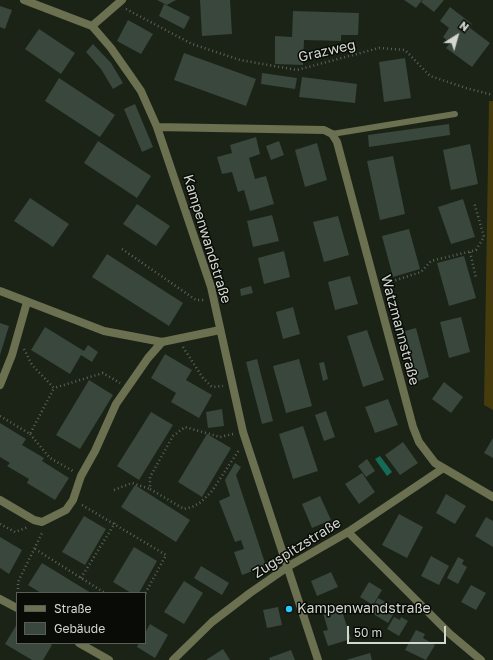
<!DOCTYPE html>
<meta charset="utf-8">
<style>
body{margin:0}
#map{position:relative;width:493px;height:660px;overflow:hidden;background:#1b2317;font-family:"Golos Text",sans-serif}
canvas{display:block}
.legend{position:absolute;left:16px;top:592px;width:130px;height:52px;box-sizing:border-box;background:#080b06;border:1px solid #595d56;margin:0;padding:5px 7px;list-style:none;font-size:12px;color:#d2d7cf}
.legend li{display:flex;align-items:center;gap:8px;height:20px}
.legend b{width:20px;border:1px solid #595d56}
.north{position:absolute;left:437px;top:16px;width:40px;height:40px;-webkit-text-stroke:3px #080b06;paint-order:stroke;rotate:37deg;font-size:11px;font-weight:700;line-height:16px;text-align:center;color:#d2d7cf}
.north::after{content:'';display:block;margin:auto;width:14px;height:18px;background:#d2d7cf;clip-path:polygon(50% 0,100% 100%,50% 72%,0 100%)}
.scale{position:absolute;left:347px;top:626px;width:99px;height:18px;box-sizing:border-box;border:2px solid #d2d7cf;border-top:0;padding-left:5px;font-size:12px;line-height:14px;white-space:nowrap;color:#d2d7cf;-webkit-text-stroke:3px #080b06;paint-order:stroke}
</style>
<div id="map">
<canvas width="493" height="660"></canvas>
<ul class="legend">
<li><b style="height:5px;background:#6b7050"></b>Straße</li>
<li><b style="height:11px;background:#39473d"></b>Gebäude</li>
</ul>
<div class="north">N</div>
<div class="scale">50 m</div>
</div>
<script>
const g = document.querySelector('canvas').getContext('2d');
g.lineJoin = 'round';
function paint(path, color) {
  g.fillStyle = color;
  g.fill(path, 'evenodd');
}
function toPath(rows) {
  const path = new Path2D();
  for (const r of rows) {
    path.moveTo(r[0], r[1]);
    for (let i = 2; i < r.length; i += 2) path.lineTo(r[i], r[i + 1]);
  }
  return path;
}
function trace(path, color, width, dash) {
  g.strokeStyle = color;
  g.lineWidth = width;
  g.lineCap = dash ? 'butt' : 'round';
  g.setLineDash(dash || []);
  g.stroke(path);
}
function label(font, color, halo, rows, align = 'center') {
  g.font = font + ' "Golos Text",sans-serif';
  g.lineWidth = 3;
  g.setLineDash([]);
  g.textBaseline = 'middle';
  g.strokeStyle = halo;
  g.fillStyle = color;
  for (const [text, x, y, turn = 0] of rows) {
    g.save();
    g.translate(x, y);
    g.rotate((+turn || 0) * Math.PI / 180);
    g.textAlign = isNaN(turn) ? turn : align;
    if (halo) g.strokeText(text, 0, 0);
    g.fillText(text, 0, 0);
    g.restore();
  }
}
const green = toPath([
 [489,101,493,101,493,410,484,405]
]);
const water = toPath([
 [380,456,392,472,387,476,375,459]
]);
const building = toPath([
 [157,0,176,0,167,5],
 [200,0,230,0,232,34,202,36],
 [404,0,422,0,416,8],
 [423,0,444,0,434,12,421,2],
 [164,4,190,17,184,29,159,16],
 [0,6,12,10,5,29,0,27],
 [450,7,472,24,470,28,490,43,472,67,446,48,450,43,443,37,449,28,440,21],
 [293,11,359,13,358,35,341,35,341,41,304,40,303,65,275,64,275,36,292,37],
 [128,20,153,34,141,54,117,41],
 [39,29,75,53,61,74,25,49],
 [93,44,111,63,123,83,113,89,101,69,86,52],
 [184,53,256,79,246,106,174,80],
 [405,58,411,98,384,102,379,62],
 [262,73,297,78,295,89,261,84],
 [302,77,357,84,355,103,299,97],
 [59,78,115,115,100,137,45,101],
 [135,104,153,147,142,152,124,109],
 [449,124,450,135,369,147,368,135],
 [256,137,260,154,249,158,255,179,266,176,274,204,250,211,244,190,238,192,232,172,222,174,217,157,232,153,230,145],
 [98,141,151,176,137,198,84,163],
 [279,141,284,155,271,160,266,146],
 [317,143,327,180,305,187,295,150],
 [470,144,478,184,451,190,443,150],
 [393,156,405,214,380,220,367,161],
 [30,198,69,224,53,247,14,221],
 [463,199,475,237,451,244,438,207],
 [137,204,170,226,156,246,123,224],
 [272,215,279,241,253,247,247,221],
 [338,216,349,255,324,262,313,222],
 [409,229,420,269,393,277,382,236],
 [284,251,290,277,264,284,258,258],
 [107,254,183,303,169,326,92,277],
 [464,256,476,298,449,306,437,263],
 [350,276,358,304,335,310,328,282],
 [251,286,253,293,241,296,240,289],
 [293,307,300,334,283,339,276,312],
 [461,317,470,352,449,358,440,322],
 [0,323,9,326,0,355],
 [45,327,84,351,88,345,98,352,92,362,81,355,70,374,31,350],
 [416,328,429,377,418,381,405,331],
 [367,330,384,380,363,387,347,336],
 [165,354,192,370,186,380,212,395,199,418,171,402,176,393,151,378],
 [257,359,273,421,262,424,246,362],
 [299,359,312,406,286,413,273,366],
 [324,362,328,379,323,381,319,363],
 [89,380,113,395,80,449,56,435],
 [444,382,463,397,451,413,432,399],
 [388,399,398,425,375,433,365,407],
 [222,409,224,426,208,428,206,412],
 [326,411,335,437,324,441,315,415],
 [151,412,173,425,139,480,117,466],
 [0,423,26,439,22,445,44,458,42,461,69,478,55,500,27,483,29,479,7,466,10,463,0,457],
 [303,426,318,471,293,479,279,434],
 [207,434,231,448,202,497,178,482],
 [493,438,493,458,484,453],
 [403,442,418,463,400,475,385,455],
 [367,459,375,471,366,477,358,466],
 [235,463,241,467,236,475,266,566,242,575,234,552,244,549,241,540,235,542,219,501,230,496,225,480],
 [362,473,375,492,359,504,345,484],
 [135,485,190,520,176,542,121,507],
 [446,494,466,506,455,524,436,513],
 [320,496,331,520,312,528,302,504],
 [399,514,423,527,407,558,382,545],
 [84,516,106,529,85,565,62,552],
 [486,517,493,521,493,547,475,536],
 [0,537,22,550,9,574,0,568],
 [134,547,157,561,139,593,131,593,113,582],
 [431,556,449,566,439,585,421,576],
 [458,557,464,560,462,564,467,567,458,584,447,578],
 [42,563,91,593,41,593,28,585],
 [201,566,229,583,222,595,194,578],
 [331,572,338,587,317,596,311,581],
 [184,581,203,593,184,624,164,612],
 [369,582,382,590,373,605,360,597],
 [471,585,486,593,476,610,461,602],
 [378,598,397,608,388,623,370,612],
 [278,607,282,625,267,628,263,610],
 [341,608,351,639,328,646,323,631,328,630,323,613],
 [394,617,400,620,401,617,408,621,399,636,387,629],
 [17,624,17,643,48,643,52,645,43,660,32,660,5,644],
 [150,624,168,635,155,658,137,647,139,643,145,643,145,633],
 [416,630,425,634,423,638,435,645,426,660,405,650],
 [223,649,230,660,206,660],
 [291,650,295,660,270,660,269,658],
 [370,653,372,660,346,660]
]);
const path = toPath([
 [126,9,192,44,240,60,297,70,379,48,405,50,430,76,466,88,493,95],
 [122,249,196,300,204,300],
 [470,252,476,278],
 [384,284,421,272,431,261,476,250,484,237,474,202],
 [183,347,203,378,212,387,223,386],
 [24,349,32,365,54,388,103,373,120,383],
 [0,416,30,434,54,388],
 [30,434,50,458,73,471],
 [233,434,220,437,185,427,173,436,150,477,150,489,184,509,192,507,201,502,212,491,239,450],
 [114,490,132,483,150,489],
 [82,505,166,555,145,594],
 [0,524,15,532,28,527],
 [35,549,105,593],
 [81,578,115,523],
 [18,593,18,582,43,531]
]);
const lane = toPath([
 [332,134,455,114]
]);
const street = toPath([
 [24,0,92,26,111,48,132,78,141,91,157,127,211,287,243,432,318,660],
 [92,26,122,0],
 [157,127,324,130,332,134,337,142,413,427,419,442,435,463,493,497],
 [0,291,104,331,162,342,220,330],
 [0,385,12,355,27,302],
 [0,500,34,520,42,522,66,510,73,500,81,476,95,451,116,404,148,358,162,342],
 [348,532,450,634,481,660],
 [0,599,17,608],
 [79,643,109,660],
 [173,660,212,622,250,593,289,566,348,532,442,469]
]);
const markers = [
 [289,609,4,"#27c8ff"]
];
const streetNames = [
 ["Grazweg",327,51,-13],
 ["Kampenwandstraße",207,239,73],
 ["Watzmannstraße",400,330,75],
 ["Zugspitzstraße",297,548,-32]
];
const poiNames = [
 ["Kampenwandstraße",297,609]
];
paint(green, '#453b0c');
paint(water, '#156b56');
paint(building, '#39473d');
trace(path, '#5d6459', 2.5, [1, 3]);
trace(lane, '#6b7050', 6);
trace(street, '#6b7050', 8);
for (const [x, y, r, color] of markers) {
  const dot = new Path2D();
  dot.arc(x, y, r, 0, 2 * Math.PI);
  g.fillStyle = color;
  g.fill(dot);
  trace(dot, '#080b06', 1.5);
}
label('14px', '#d2d7cf', '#080b06', streetNames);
label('14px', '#d2d7cf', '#080b06', poiNames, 'left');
</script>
